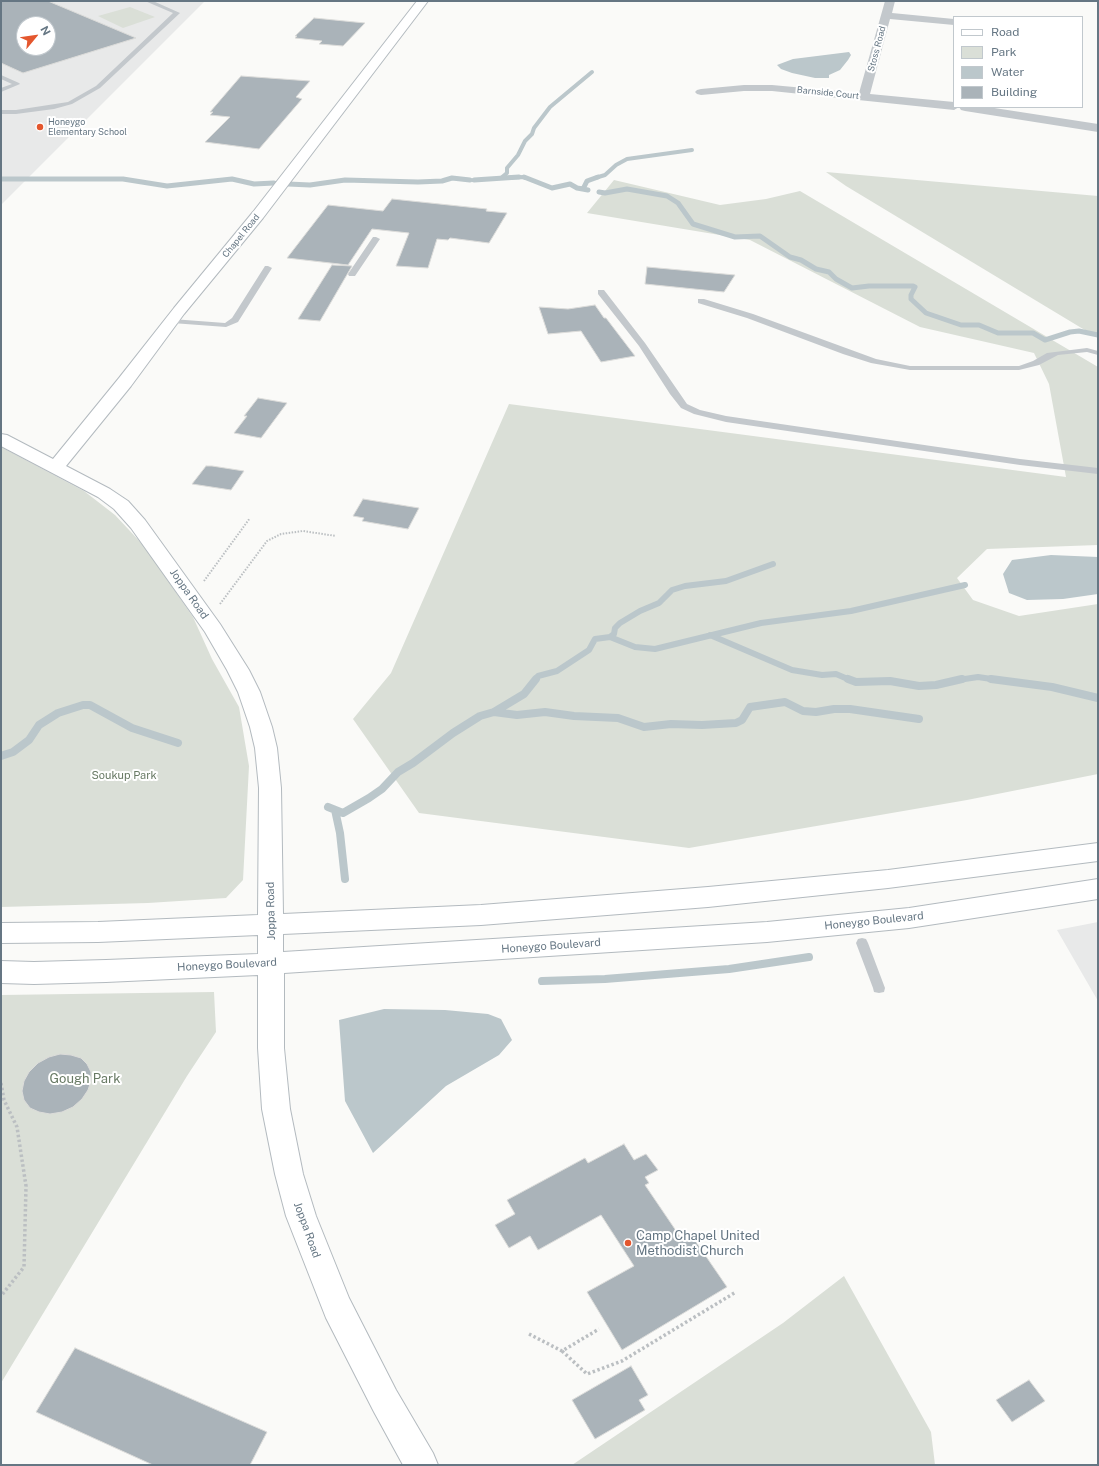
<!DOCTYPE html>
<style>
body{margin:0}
#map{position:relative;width:1099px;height:1466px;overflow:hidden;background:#fafaf8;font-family:"Public Sans",sans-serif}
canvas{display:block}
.frame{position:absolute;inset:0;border:2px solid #657683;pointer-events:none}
.legend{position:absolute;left:953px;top:16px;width:130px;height:92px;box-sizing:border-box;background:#fff;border:1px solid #c1c8cd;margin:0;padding:5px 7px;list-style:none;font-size:12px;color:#657683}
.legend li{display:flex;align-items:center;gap:8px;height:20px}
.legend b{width:20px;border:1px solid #c1c8cd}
.north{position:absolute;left:16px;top:16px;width:40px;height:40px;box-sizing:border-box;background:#fff;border:1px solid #c1c8cd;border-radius:50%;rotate:61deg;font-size:11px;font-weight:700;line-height:16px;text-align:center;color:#657683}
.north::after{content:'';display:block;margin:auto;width:14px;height:18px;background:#e4572e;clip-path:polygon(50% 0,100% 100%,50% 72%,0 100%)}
</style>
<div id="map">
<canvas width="1099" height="1466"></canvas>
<div class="frame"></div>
<ul class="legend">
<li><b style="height:5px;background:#fff"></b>Road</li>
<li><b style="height:11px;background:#dadfd7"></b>Park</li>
<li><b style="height:11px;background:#bbc7cb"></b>Water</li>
<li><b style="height:11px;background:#aab3b9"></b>Building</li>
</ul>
<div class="north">N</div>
</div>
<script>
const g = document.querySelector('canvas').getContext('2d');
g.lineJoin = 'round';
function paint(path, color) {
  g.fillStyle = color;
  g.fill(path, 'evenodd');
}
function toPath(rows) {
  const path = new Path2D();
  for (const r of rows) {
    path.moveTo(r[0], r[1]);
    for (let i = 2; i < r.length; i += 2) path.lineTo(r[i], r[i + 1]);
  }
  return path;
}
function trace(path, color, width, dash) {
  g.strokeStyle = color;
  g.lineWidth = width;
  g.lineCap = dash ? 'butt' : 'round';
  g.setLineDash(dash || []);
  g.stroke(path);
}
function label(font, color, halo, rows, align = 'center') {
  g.font = font + ' "Public Sans",sans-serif';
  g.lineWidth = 4;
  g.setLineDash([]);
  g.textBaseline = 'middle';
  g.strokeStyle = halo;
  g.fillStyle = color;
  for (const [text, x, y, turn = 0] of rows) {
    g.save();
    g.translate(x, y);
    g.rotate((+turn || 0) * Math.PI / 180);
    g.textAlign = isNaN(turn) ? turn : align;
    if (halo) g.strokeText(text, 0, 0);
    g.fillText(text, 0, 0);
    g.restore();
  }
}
const built = toPath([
 [1,1,205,1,1,205],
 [24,24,48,24,48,48,24,48],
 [1098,922,1098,1001,1057,930]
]);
const green = toPath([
 [130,7,155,17,123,28,98,16],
 [826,172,1098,196,1098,338,846,186],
 [614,180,720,205,766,199,800,191,1098,367,1098,545,987,549,957,578,973,600,1019,616,1098,604,1098,774,967,800,689,848,419,813,353,719,391,673,509,404,1066,477,1049,384,1034,353,920,327,750,240,587,213],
 [1,447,84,491,115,515,144,546,193,617,212,659,239,707,249,766,243,880,226,898,148,903,1,907],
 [214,992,216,1032,187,1076,1,1383,1,995],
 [844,1276,931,1432,935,1465,572,1465,783,1323]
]);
const water = toPath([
 [849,52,851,55,848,60,840,70,829,75,829,78,815,78,792,73,781,69,777,65,793,59],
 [1051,555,1098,557,1098,594,1063,599,1027,600,1009,593,1003,574,1012,560],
 [384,1009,445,1010,488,1014,501,1019,512,1040,499,1055,446,1086,373,1153,345,1101,339,1020]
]);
const streamFar3 = toPath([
 [451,178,454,178],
 [501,178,507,173,507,168,518,155,525,141,532,134,534,128,550,107,592,72],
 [503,178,523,177,526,178],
 [595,178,605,175,616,165,627,159,692,150]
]);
const streamFar2 = toPath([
 [524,177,552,188,570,184,577,188,588,190],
 [1,179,123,179,167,186,232,179,254,184,274,183],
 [474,180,519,177],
 [288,184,310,185,345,180,418,182,442,181,452,178,470,180],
 [583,189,587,181,598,177],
 [599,192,605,193,627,189,667,196,678,203,693,224,735,237,760,236,790,257,801,260,816,269,829,272,836,279,852,288,869,286,913,286,915,287,911,295,911,299,926,313,961,325,979,325,998,333,1033,333,1045,340,1070,332,1079,331,1098,335]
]);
const streamFar1 = toPath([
 [710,635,792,670,822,675,836,674,850,680],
 [610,637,614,634,615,628,620,623,640,611,659,603,672,590,685,586,726,581,773,564],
 [535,680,538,676,557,671,589,650,595,639,610,637,635,647,655,649,761,623,851,611,965,585],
 [958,680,978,677,998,680]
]);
const stream = toPath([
 [848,679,856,682,890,681,919,686,936,685,962,679],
 [991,679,1052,687,1098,698],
 [494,712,517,715,545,712,574,716,618,718,644,727,671,724,702,725,736,723,742,720,750,707,785,702,803,711,816,712,834,709,850,709,919,719],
 [1,756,13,752,29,740,39,725,58,713,83,705,90,705,132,728,178,743],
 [328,807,343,813,369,798,382,789,398,772,413,763,453,733,480,716,494,712,524,694,536,679],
 [335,810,340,833,345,879],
 [542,981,605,979,729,969,809,957]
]);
const building = toPath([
 [1,1,48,1,136,38,23,73,1,63,1,1],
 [24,24,48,24,48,48,24,48,24,24],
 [314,18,365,23,343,46,319,44,322,41,295,38,297,36,295,36,314,18],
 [241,76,310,81,296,97,302,99,259,149,205,142,230,117,210,115,213,112,210,112,241,76],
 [392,199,487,209,486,211,507,213,489,243,450,238,448,240,437,239,428,268,396,266,409,233,372,229,348,265,287,258,328,205,383,211,392,199],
 [332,265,352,266,320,321,298,319,332,265],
 [647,267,735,275,724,292,645,284,647,267],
 [595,305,604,318,606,318,635,356,601,362,581,331,548,334,539,307,568,309,595,305],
 [258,398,287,403,261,438,234,433,247,416,244,416,258,398],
 [206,466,212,466,244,471,231,490,192,484,206,466],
 [363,499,419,508,408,529,362,521,364,518,353,516,363,499],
 [60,1054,71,1055,81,1058,87,1064,91,1072,91,1081,88,1090,82,1099,73,1107,62,1112,50,1114,39,1112,30,1108,24,1100,22,1091,24,1081,29,1072,38,1063,49,1057,60,1054],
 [624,1144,634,1160,646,1154,658,1170,645,1177,649,1183,645,1185,683,1241,692,1236,727,1287,622,1350,587,1292,634,1266,601,1215,538,1250,530,1236,509,1248,495,1225,515,1214,507,1200,585,1158,588,1163,624,1144],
 [75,1348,267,1432,250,1465,153,1465,36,1412,75,1348],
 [631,1366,648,1395,639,1400,645,1410,595,1439,572,1400,631,1366],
 [1029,1380,1045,1401,1012,1422,996,1400,1029,1380]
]);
const pathFar1 = toPath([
 [204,581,250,518],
 [220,604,267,541,281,534,303,531,336,536]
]);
const path = toPath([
 [1,1083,4,1100,17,1127,26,1186,24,1267,1,1296],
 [529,1334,562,1351,599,1329],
 [562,1351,587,1374,622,1361,736,1292]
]);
const lane = toPath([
 [145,1,153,1,180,13,100,88,72,104,54,109,16,114,1,114,1,110,16,110,68,102,96,86,173,13,145,1],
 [1,75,19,83,20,84,1,92,1,88,12,84,1,79,1,75],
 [373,237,376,237,380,239,355,276,349,276,348,274,373,237],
 [265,266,268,266,272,268,238,322,226,327,172,323,168,321,172,319,225,323,232,318,265,266],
 [598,290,604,290,645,343,687,404,700,410,726,416,1020,459,1098,468,1098,474,1020,465,726,422,694,414,681,408,670,394,639,346,598,294,598,290],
 [698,299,704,299,753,314,876,359,910,366,1019,366,1033,361,1047,353,1087,348,1098,351,1098,355,1087,352,1058,355,1039,365,1019,370,910,370,871,363,843,354,747,318,698,303,698,299],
 [862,938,866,939,868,943,885,988,884,992,879,993,874,992,873,988,856,943,858,939,862,938]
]);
const street = toPath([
 [885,1,895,1,892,13,954,19,954,25,890,19,870,94,954,102,954,107,988,107,1098,124,1098,132,965,111,961,110,959,107,954,110,772,91,744,91,701,95,697,94,695,92,697,90,701,89,744,85,772,85,859,93,885,1]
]);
const secondary = toPath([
 [417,1,428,1,263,218,184,314,131,386,66,466,110,489,128,501,145,520,220,624,249,670,260,692,272,727,277,748,281,788,283,914,481,905,708,887,888,870,1098,843,1098,861,888,888,708,907,481,925,283,934,283,952,767,922,909,908,1098,879,1098,899,909,928,767,942,284,973,284,1048,290,1109,303,1174,316,1216,349,1298,396,1390,433,1453,438,1465,403,1465,374,1412,326,1318,286,1216,275,1174,262,1109,258,1048,258,975,106,982,34,984,1,983,1,961,34,962,106,960,258,954,258,935,98,942,1,943,1,923,98,922,258,915,259,788,255,748,250,727,238,692,227,670,205,632,131,528,114,509,98,497,1,446,1,434,7,435,53,459,119,378,174,308,253,212,417,1]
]);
const markers = [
 [40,127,4,"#e4572e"],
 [628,1243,4,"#e4572e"]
];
const farStreetnames = [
 ["Stoss Road",877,49,-75],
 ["Barnside Court",828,93,6],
 ["Chapel Road",241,236,-51]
];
const farPoinames = [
 ["Honeygo",48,122],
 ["Elementary School",48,132]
];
const streetNames = [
 ["Joppa Road",189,594,55],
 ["Joppa Road",271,911,-91],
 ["Honeygo Boulevard",874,921,-6],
 ["Honeygo Boulevard",551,946,-4],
 ["Honeygo Boulevard",227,965,-3],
 ["Joppa Road",307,1230,70]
];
const parkNames = [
 ["Soukup Park",124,776]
];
const nearParknames = [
 ["Gough Park",85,1079]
];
const nearPoinames = [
 ["Camp Chapel United",636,1236],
 ["Methodist Church",636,1251]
];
paint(built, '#e8e9e9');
paint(green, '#dadfd7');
paint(water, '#bbc7cb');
trace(streamFar3, '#bbc7cb', 4);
trace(streamFar2, '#bbc7cb', 5);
trace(streamFar1, '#bbc7cb', 6);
trace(stream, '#bbc7cb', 8);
paint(building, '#aab3b9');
trace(building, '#dcdcda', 1);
trace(secondary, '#b3babf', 2);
trace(pathFar1, '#bbbfc2', 2, [1.5, 1.5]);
trace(path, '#bbbfc2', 3.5, [2.5, 2.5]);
paint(lane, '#c3c8cc');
paint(street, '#c3c8cc');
paint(secondary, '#fff');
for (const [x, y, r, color] of markers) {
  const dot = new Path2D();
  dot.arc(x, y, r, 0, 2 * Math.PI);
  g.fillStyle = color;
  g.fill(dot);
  trace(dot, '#fff', 1.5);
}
label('9px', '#657683', '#fff', farStreetnames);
label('9px', '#657683', '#fff', farPoinames, 'left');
label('11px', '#657683', '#fff', streetNames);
label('11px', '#687a64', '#fff', parkNames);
label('13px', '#687a64', '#fff', nearParknames);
label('13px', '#657683', '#fff', nearPoinames, 'left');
</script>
